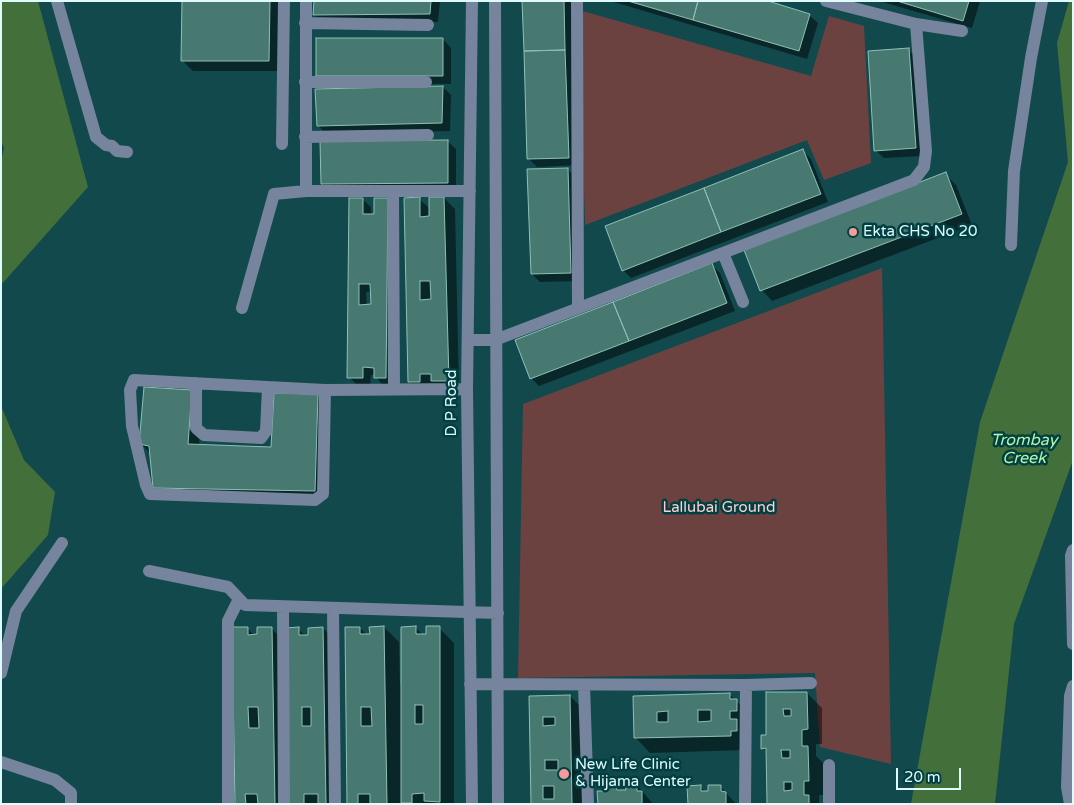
<!DOCTYPE html>
<style>
body{margin:0}
#map{position:relative;width:1074px;height:805px;overflow:hidden;background:#12494d;font-family:"Varela Round",sans-serif}
canvas{display:block}
.frame{position:absolute;inset:0;border:2px solid #e0fbfc;pointer-events:none}
.scale{position:absolute;left:896px;top:768px;width:65px;height:22px;box-sizing:border-box;border:2px solid #e0fbfc;border-top:0;padding-left:6px;font-size:15px;line-height:18px;white-space:nowrap;color:#e0fbfc;-webkit-text-stroke:4px #023f42;paint-order:stroke}
</style>
<div id="map">
<canvas width="1074" height="805"></canvas>
<div class="frame"></div>
<div class="scale">20 m</div>
</div>
<script>
const g = document.querySelector('canvas').getContext('2d');
g.lineJoin = 'round';
function paint(path, color) {
  g.fillStyle = color;
  g.fill(path, 'evenodd');
}
function toPath(rows) {
  const path = new Path2D();
  for (const r of rows) {
    path.moveTo(r[0], r[1]);
    for (let i = 2; i < r.length; i += 2) path.lineTo(r[i], r[i + 1]);
  }
  return path;
}
function trace(path, color, width, dash) {
  g.strokeStyle = color;
  g.lineWidth = width;
  g.lineCap = dash ? 'butt' : 'round';
  g.setLineDash(dash || []);
  g.stroke(path);
}
function label(font, color, halo, rows, align = 'center') {
  g.font = font + ' "Varela Round",sans-serif';
  g.lineWidth = 5;
  g.setLineDash([]);
  g.textBaseline = 'middle';
  g.strokeStyle = halo;
  g.fillStyle = color;
  for (const [text, x, y, turn = 0] of rows) {
    g.save();
    g.translate(x, y);
    g.rotate((+turn || 0) * Math.PI / 180);
    g.textAlign = isNaN(turn) ? turn : align;
    if (halo) g.strokeText(text, 0, 0);
    g.fillText(text, 0, 0);
    g.restore();
  }
}
const green = toPath([
 [579,10,811,76,829,16,864,26,871,163,824,180,807,140,585,225],
 [882,268,891,764,820,747,815,673,518,678,523,404]
]);
const water = toPath([
 [1,1,38,1,88,187,1,285,1,161,4,148,1,140],
 [1069,1,1073,1,1073,460,1014,624,995,804,911,804,980,422,1068,162,1057,43],
 [1,406,24,460,55,492,48,535,1,589]
]);
const shadow = toPath([
 [183,1,280,1,280,71,193,71,182,60],
 [315,1,440,1,438,22,322,23,314,15],
 [524,1,571,1,577,165,537,167,529,159],
 [610,1,763,1,809,15,818,23,807,59],
 [879,1,980,1,972,28],
 [443,39,451,48,451,84,325,83],
 [908,50,917,58,923,156,884,158,875,150],
 [443,87,451,95,450,131,326,134,318,125,316,90],
 [447,141,456,149,456,190,330,192,322,184],
 [803,151,811,159,828,202,631,278,623,270],
 [567,169,576,177,579,281,540,282,532,274],
 [945,174,956,185,972,225,772,301,762,290],
 [444,198,455,209,459,391,420,392,409,381,419,199,430,209],
 [362,199,371,207,371,215,375,215,387,199,394,386,383,386,375,375,371,375,370,386,357,385,349,377],
 [366,292,372,292,372,306,367,306],
 [712,265,720,273,735,311,539,386,531,378],
 [317,395,328,406,325,501,165,498,154,487,151,454,140,443,202,402,199,446,272,449],
 [384,627,399,642,400,685,402,685,416,628,423,635,439,628,454,643,454,804,404,804,401,801,401,804,349,804,360,628,367,635,371,635],
 [247,628,255,636,271,628,287,644,298,629,306,636,323,628,338,643,340,804,236,804],
 [807,693,822,708,822,744,816,744,816,756,823,763,823,795,819,795,819,804,768,804,768,753,763,748,767,737,767,694],
 [729,694,751,715,745,750,650,753,635,737,634,697],
 [570,696,585,711,586,804,532,804,530,697],
 [616,785,622,791,627,791,637,785,653,804,599,804,606,793],
 [720,786,736,804,689,804,700,787,706,792,709,792]
]);
const building = toPath([
 [182,1,270,1,269,61,181,61,182,1],
 [314,1,431,1,430,14,313,15,314,1],
 [522,1,564,1,565,50,524,51,522,1],
 [628,1,698,1,693,20,628,1],
 [698,1,768,1,810,14,799,51,693,20,698,1],
 [897,1,969,1,963,21,897,1],
 [316,38,443,38,443,76,316,76,316,38],
 [909,48,916,148,874,151,868,51,909,48],
 [565,50,569,158,527,159,524,51,565,50],
 [443,86,442,123,317,126,315,89,443,86],
 [448,140,448,183,321,184,320,141,448,140],
 [803,149,821,194,721,232,704,188,803,149],
 [568,168,571,273,531,274,527,169,568,168],
 [946,172,962,214,760,291,744,250,946,172],
 [704,188,721,232,622,271,605,226,704,188],
 [420,197,420,217,429,216,429,197,444,197,449,381,431,381,431,374,420,374,420,382,408,382,404,198,420,197],
 [420,281,430,281,431,299,420,300,420,281],
 [349,198,363,198,363,214,374,214,374,198,388,198,386,378,374,378,374,368,363,367,363,378,347,378,349,198],
 [359,284,370,284,371,304,359,305,359,284],
 [712,263,727,303,629,341,613,302,712,263],
 [613,302,629,341,530,379,515,340,613,302],
 [144,387,192,390,188,444,271,447,274,393,318,394,315,491,153,488,149,446,139,444,144,387],
 [384,626,387,804,370,804,370,794,358,794,358,804,347,804,345,627,360,627,360,634,370,634,369,627,384,626],
 [361,707,371,707,372,726,361,726,361,707],
 [416,626,416,634,426,634,426,626,440,626,440,802,424,801,424,793,412,794,412,803,401,803,401,627,416,626],
 [415,705,423,705,423,724,415,724,415,705],
 [232,627,248,627,248,635,257,634,257,627,272,627,275,804,258,804,257,794,245,794,246,804,235,804,232,627],
 [248,707,258,707,259,728,249,728,248,707],
 [299,627,299,635,308,635,308,628,323,627,326,804,318,804,318,794,304,794,304,804,288,804,286,628,299,627],
 [302,707,311,707,311,726,302,726,302,707],
 [766,692,807,692,808,729,802,730,802,746,808,746,809,781,804,781,804,795,809,795,809,804,767,804,766,748,761,749,761,735,766,735,766,692],
 [783,709,791,709,791,716,784,716,783,709],
 [781,750,790,750,790,758,782,758,781,750],
 [784,782,792,782,792,790,784,791,784,782],
 [730,693,730,699,737,699,737,711,730,711,730,719,737,719,737,731,731,731,731,736,634,738,633,696,730,693],
 [698,710,711,710,711,721,698,722,698,710],
 [668,711,668,722,657,722,657,712,668,711],
 [570,695,572,804,531,804,529,696,570,695],
 [543,717,555,717,555,725,543,726,543,717],
 [545,760,558,760,558,770,545,770,545,760],
 [543,786,554,786,554,799,543,799,543,786],
 [616,784,617,790,626,790,625,784,637,784,637,791,642,791,642,804,598,804,597,791,604,791,604,785,616,784],
 [701,785,701,791,708,791,708,785,721,785,721,791,726,792,726,804,688,804,687,786,701,785]
]);
const minor = toPath([
 [57,1,96,137,106,145,112,146,117,151,127,152],
 [306,1,306,191],
 [472,1,467,389,472,804],
 [495,1,498,804],
 [577,1,578,308],
 [305,23,428,25],
 [916,24,962,31],
 [305,82,426,82],
 [305,137,428,135],
 [282,144,284,1],
 [393,191,394,388],
 [1011,245,1014,171,1031,58,1042,1],
 [723,253,743,302],
 [242,308,274,194,306,191,470,191],
 [468,340,495,340,914,180,924,167,926,151,916,24,826,1],
 [196,383,196,428,204,435,261,438,266,431,268,387],
 [325,390,323,494,315,500,150,494,146,485,132,426,130,390,134,380,325,390,467,389],
 [1073,550,1071,556,1073,644],
 [149,571,228,587,245,605,498,613],
 [283,607,284,804],
 [333,609,335,804],
 [1,673,16,611,62,543],
 [470,684,746,685,745,804],
 [584,685,588,804],
 [746,685,811,683],
 [1,762,55,780,71,793,71,804],
 [829,765,829,804],
 [228,804,228,621,239,599],
 [1070,804,1067,787,1070,696,1073,686]
]);
const markers = [
 [853,232,5,"#f59b9a"],
 [564,774,6,"#f59b9a"]
];
const poiNames = [
 ["Ekta CHS No 20",863,232],
 ["New Life Clinic",575,765],
 ["& Hijama Center",575,782]
];
const streetNames = [
 ["D P Road",452,403,-90]
];
const parkNames = [
 ["Lallubai Ground",719,508]
];
const waterNames = [
 ["Trombay",1024,441],
 ["Creek",1024,459]
];
paint(green, '#6c4241');
paint(water, '#436f3b');
paint(shadow, '#0007');
paint(building, '#487970');
trace(building, '#8ec1b6', 1);
trace(minor, '#76849d', 12);
for (const [x, y, r, color] of markers) {
  const dot = new Path2D();
  dot.arc(x, y, r, 0, 2 * Math.PI);
  g.fillStyle = color;
  g.fill(dot);
  trace(dot, '#023f42', 2);
}
label('15px', '#e0fbfc', '#023f42', poiNames, 'left');
label('15px', '#e0fbfc', '#023f42', streetNames);
label('15px', '#fcd0cf', '#023f42', parkNames);
label('italic 16px', '#b3f6a8', '#023f42', waterNames);
</script>
